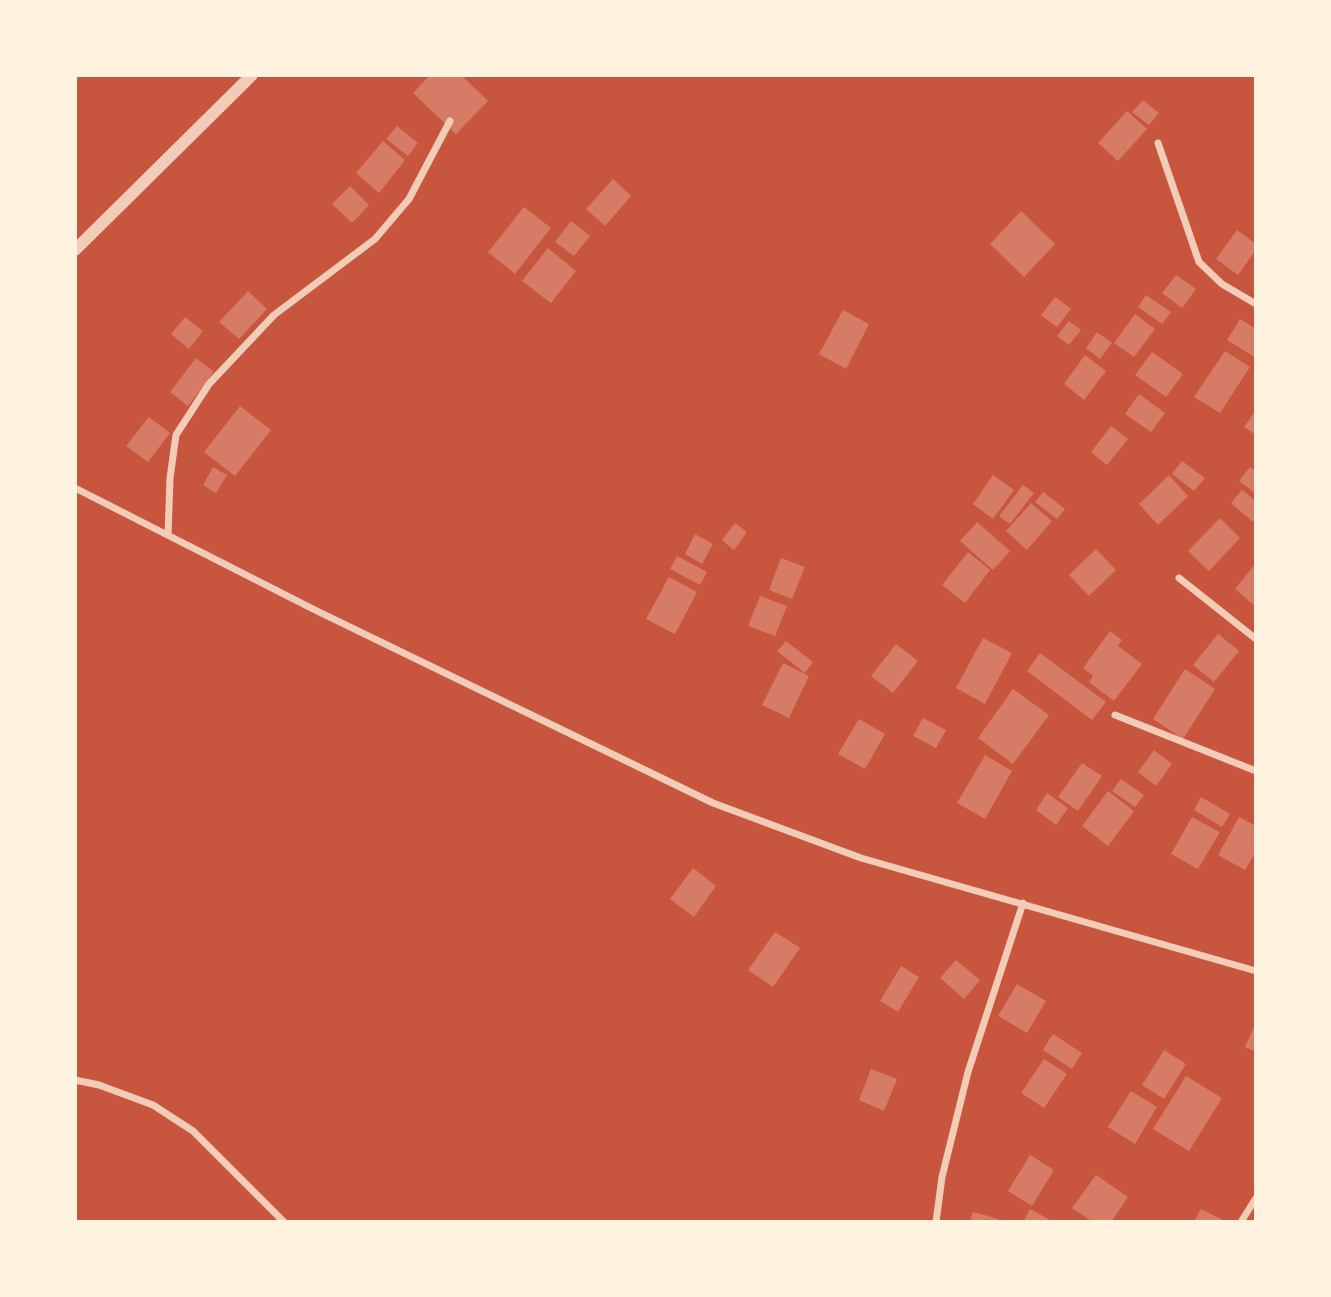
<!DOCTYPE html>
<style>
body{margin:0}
#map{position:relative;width:1331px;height:1297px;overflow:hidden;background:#c8553d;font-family:Manrope,sans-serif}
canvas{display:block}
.frame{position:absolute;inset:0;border:77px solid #fff3e0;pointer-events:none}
</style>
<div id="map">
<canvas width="1331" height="1297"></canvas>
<div class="frame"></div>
</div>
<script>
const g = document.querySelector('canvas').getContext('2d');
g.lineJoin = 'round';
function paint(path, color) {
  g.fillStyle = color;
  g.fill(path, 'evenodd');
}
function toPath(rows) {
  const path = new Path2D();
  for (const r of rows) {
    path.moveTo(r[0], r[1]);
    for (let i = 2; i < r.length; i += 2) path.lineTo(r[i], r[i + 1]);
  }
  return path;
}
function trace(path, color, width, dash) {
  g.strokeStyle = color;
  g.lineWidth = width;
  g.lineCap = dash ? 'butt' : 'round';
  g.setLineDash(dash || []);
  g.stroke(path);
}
const building = toPath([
 [430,75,461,75,488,101,456,134,413,93],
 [1143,100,1159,113,1149,125,1132,112],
 [1127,111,1147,129,1118,161,1098,143],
 [397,126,418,143,408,156,386,139],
 [383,141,405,160,379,193,356,173],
 [613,179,631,196,605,226,586,209],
 [350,186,369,205,352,223,332,204],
 [524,207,551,228,515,274,488,252],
 [1021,211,1055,244,1024,277,990,244],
 [571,221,590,236,574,256,555,242],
 [1237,230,1256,244,1256,250,1238,275,1216,259],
 [548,248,576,271,551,303,522,281],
 [1176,275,1196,289,1182,308,1162,293],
 [248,291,267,309,239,339,219,322],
 [1146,295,1171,312,1162,324,1138,307],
 [1055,297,1071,309,1057,327,1041,315],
 [843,310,869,324,846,369,819,354],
 [1135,314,1155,329,1134,357,1114,343],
 [185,317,203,331,189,349,171,334],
 [1240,319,1256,329,1256,358,1227,340],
 [1069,321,1081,330,1069,345,1057,336],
 [1097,332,1112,343,1100,359,1086,348],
 [1225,351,1250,367,1220,413,1194,397],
 [1152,352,1183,374,1166,397,1135,375],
 [1085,355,1106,371,1084,400,1064,384],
 [196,358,214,372,188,406,170,392],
 [1139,394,1165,413,1151,432,1125,414],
 [240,406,271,430,235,476,204,452],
 [1256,410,1256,435,1244,427],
 [149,417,170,433,148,462,126,446],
 [1111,426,1128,439,1107,465,1091,452],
 [1182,461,1205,478,1194,491,1172,474],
 [213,467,227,475,216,493,203,485],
 [1250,467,1256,471,1256,494,1239,481],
 [993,475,1014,490,993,519,973,504],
 [1169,475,1188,496,1158,525,1139,504],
 [1023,485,1034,493,1010,524,999,516],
 [1242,490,1256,501,1256,518,1253,522,1231,503],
 [1043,492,1065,509,1057,519,1035,502],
 [1031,503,1052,521,1027,550,1006,531],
 [1220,518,1240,538,1209,571,1188,551],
 [977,522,1010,551,993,570,960,541],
 [735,523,747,532,734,550,722,540],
 [695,534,713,544,702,564,685,554],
 [1096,549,1116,570,1089,596,1069,575],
 [968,552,990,570,965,603,942,585],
 [677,556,707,572,700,585,670,569],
 [781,558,805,567,792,599,769,590],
 [1256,563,1256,607,1235,589],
 [669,577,697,592,675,634,646,619],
 [760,596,787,606,775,636,748,626],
 [1110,631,1122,640,1118,646,1142,664,1114,701,1089,682,1093,676,1083,668],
 [1218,634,1239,651,1214,682,1193,665],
 [983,638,1012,653,985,704,956,688],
 [786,641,813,662,805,673,777,651],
 [896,644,918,661,893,693,871,676],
 [1040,653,1106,702,1092,720,1027,671],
 [783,663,809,676,789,718,762,705],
 [1185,669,1215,689,1183,739,1153,719],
 [1013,689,1049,715,1013,764,978,738],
 [923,718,946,730,936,748,913,736],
 [859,719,885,734,865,769,838,754],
 [1154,750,1172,764,1156,786,1138,772],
 [985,755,1012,771,985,819,957,803],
 [1082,763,1102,776,1078,811,1058,797],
 [1121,779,1144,795,1135,807,1112,791],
 [1108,791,1134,811,1108,846,1082,826],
 [1047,793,1068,808,1056,825,1036,810],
 [1201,797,1230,814,1222,827,1194,810],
 [1192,817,1220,832,1198,869,1171,854],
 [1239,817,1256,826,1256,852,1245,870,1218,855],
 [693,868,716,886,694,917,670,899],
 [775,932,800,948,773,987,748,970],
 [956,960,980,980,964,999,940,978],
 [901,966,919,977,898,1012,880,1001],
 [1017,984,1046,1001,1027,1033,998,1016],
 [1256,1022,1256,1052,1245,1047],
 [1053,1034,1082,1053,1072,1069,1043,1050],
 [1164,1050,1186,1064,1164,1099,1142,1085],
 [1044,1059,1067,1074,1044,1108,1021,1093],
 [871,1069,897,1079,884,1111,859,1100],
 [1186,1076,1222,1098,1189,1151,1153,1129],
 [1131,1091,1157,1107,1135,1144,1108,1127],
 [1030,1155,1054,1170,1032,1206,1008,1191],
 [1096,1175,1128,1197,1111,1222,1093,1222,1072,1208],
 [1030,1209,1054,1222,1023,1222],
 [1201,1209,1227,1222,1194,1222],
 [973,1212,999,1219,998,1222,970,1222]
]);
const minor = toPath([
 [1158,143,1199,262,1222,284,1256,304],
 [75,488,315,610,713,803,861,858,1256,971],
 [168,535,170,478,176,435,209,384,274,315,375,239,409,199,450,121],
 [1179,578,1256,639],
 [1115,715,1256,771],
 [75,1080,99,1085,153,1105,193,1131,284,1222],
 [936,1222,942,1177,968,1072,1023,903],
 [1241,1222,1256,1198]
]);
const tertiary = toPath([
 [75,250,252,75]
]);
paint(building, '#d67c66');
trace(minor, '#f1ccb7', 7);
trace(tertiary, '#f1ccb7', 12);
</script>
